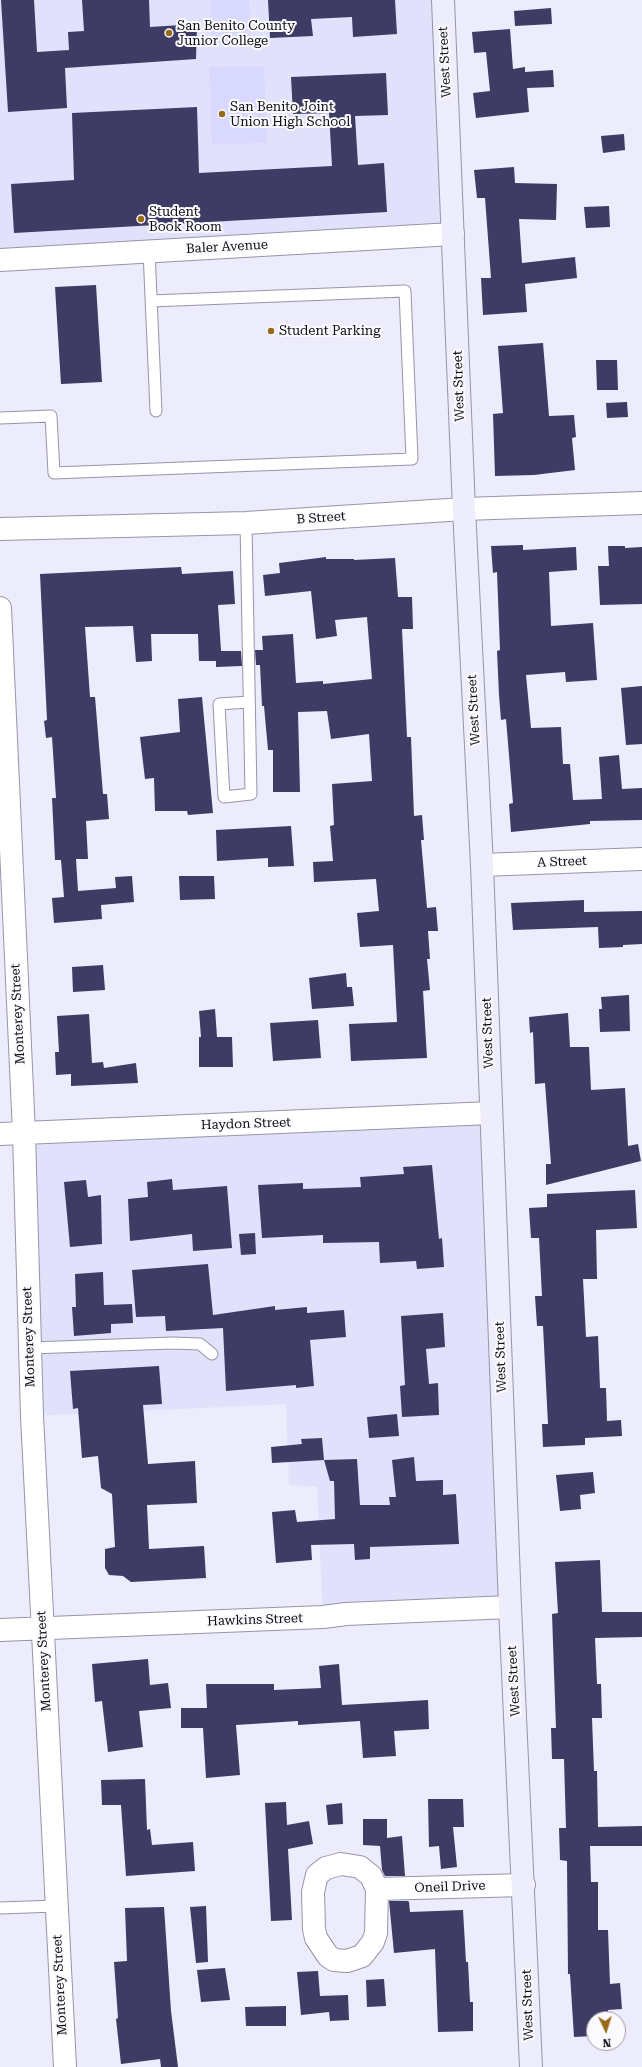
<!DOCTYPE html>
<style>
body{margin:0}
#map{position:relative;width:642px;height:2067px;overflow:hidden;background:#ececfc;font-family:"Roboto Serif",serif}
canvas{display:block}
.north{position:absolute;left:586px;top:2011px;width:40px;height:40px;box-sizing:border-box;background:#fbfbff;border:1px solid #9b9ba0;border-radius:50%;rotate:176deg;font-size:11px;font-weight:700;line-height:16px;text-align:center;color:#0c0c12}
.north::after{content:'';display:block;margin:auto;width:14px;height:18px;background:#986a19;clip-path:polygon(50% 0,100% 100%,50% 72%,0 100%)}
</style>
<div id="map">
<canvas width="642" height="2067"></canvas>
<div class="north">N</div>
</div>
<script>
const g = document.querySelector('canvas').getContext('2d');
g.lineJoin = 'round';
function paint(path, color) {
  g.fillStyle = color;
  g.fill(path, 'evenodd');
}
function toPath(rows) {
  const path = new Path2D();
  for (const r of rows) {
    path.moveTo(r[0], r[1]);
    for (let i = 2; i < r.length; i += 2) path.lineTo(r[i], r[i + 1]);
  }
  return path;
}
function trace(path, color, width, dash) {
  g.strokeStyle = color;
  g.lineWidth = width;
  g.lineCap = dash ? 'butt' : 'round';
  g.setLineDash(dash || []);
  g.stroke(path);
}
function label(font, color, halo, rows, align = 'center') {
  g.font = font + ' "Roboto Serif",serif';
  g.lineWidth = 4;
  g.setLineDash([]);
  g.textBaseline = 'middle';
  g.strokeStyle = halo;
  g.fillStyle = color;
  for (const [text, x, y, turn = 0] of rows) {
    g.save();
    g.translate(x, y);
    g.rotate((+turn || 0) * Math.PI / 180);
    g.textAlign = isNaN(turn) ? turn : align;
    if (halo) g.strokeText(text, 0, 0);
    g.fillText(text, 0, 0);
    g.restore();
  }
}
const built = toPath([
 [0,0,439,0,450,228,0,255],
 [491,1113,510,1607,323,1617,317,1487,289,1485,286,1404,32,1416,24,1133]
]);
const green = toPath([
 [210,0,249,0,251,40,212,42],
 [264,66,267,143,212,144,209,67]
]);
const building = toPath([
 [1,0,34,0,37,52,69,50,68,32,84,31,82,0,149,0,150,27,197,24,196,59,65,68,67,108,8,112],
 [268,0,395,0,397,34,353,37,352,17,311,19,313,36,270,38],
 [551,8,552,24,515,26,514,11],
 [510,29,513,69,525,67,525,72,553,70,554,87,527,88,529,112,476,118,473,93,490,91,486,52,474,53,472,32],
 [386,73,388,115,355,116,358,165,384,163,387,212,14,233,11,184,74,180,72,113,197,107,199,173,332,166,329,113,293,114,291,77],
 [624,134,625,150,603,153,601,136],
 [514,167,515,183,557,184,556,220,519,219,522,263,575,257,577,278,525,284,527,312,483,315,481,278,491,278,485,198,477,198,474,170],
 [609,206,610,227,586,228,584,207],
 [96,285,102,382,61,384,55,287],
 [543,343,549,416,574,415,576,437,572,438,575,470,534,475,495,476,493,414,503,413,498,346],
 [596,360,617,360,618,390,597,390],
 [627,402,628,417,607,418,606,403],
 [523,545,523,550,576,547,577,570,549,572,551,626,593,623,597,680,566,682,565,672,526,675,531,728,561,727,563,764,570,764,573,800,602,799,599,757,619,755,622,789,642,788,642,820,590,821,590,824,511,832,509,804,513,803,506,719,501,720,499,695,497,651,500,650,497,572,493,573,491,546],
 [608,546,625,546,625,548,642,547,642,604,600,605,598,566,609,566],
 [326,557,326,559,354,559,354,560,395,558,398,597,412,597,413,629,402,629,407,737,411,737,414,816,422,815,424,840,421,840,427,908,436,907,438,931,428,931,430,959,427,959,430,990,423,991,427,1058,351,1061,349,1024,397,1022,393,945,360,947,357,913,379,911,376,879,314,882,313,862,333,861,330,826,334,825,332,784,372,781,369,734,331,739,327,711,298,712,300,792,273,792,273,750,268,750,264,706,262,706,260,665,256,665,255,650,263,650,262,636,293,634,296,683,323,681,323,684,372,679,367,617,335,620,337,636,316,639,311,591,265,596,263,575,280,573,279,563],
 [181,567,182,574,233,571,235,604,218,605,221,651,241,651,242,666,216,667,216,661,199,661,198,634,151,634,152,661,136,662,133,626,85,627,90,697,95,697,103,794,107,794,109,819,86,821,88,859,76,859,78,891,116,888,115,877,132,876,134,902,101,905,102,919,54,923,52,898,64,897,61,860,55,860,52,798,56,798,52,737,46,738,44,721,47,720,40,574],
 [642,686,642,744,626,745,621,688],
 [202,697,213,813,188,815,187,811,155,811,154,778,145,779,140,737,180,732,178,699],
 [291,826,294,866,268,867,268,858,217,861,216,830],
 [179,876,214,876,215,899,180,900],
 [584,900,584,912,642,911,642,944,623,945,623,947,599,948,598,927,513,930,511,903],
 [103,965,105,990,73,992,72,967],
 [346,973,347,987,352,987,354,1006,312,1009,309,978],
 [629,995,630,1031,600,1032,599,1009,602,1009,601,997],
 [215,1009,217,1037,232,1037,233,1067,199,1067,199,1037,201,1037,199,1011],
 [568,1013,570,1047,589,1047,591,1090,625,1088,628,1146,638,1144,641,1161,546,1185,546,1164,551,1164,545,1083,535,1084,533,1032,530,1033,529,1017],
 [89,1014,92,1063,103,1062,104,1068,136,1063,138,1083,71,1086,71,1074,56,1075,55,1052,59,1052,57,1016],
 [318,1020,321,1058,273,1061,270,1023],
 [432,1165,439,1239,442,1238,444,1267,417,1269,416,1261,380,1263,379,1242,323,1243,323,1235,262,1238,258,1185,303,1183,303,1189,361,1187,360,1177,404,1174,403,1167],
 [172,1179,173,1190,227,1186,232,1248,193,1251,192,1234,130,1241,128,1199,148,1197,147,1182],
 [86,1180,88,1197,101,1195,102,1244,70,1247,64,1182],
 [635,1190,637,1228,596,1230,597,1279,583,1279,586,1337,598,1336,600,1388,606,1388,607,1421,621,1420,622,1436,585,1438,585,1445,543,1447,542,1424,548,1424,543,1326,537,1326,535,1296,542,1296,539,1238,531,1238,529,1208,547,1207,547,1194],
 [255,1233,256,1254,241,1255,239,1234],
 [208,1264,213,1315,275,1306,275,1310,307,1307,307,1313,344,1310,346,1337,310,1340,314,1386,296,1388,296,1385,226,1391,223,1328,166,1331,165,1316,136,1317,132,1270],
 [103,1272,104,1305,132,1304,133,1323,111,1324,111,1333,74,1336,72,1307,76,1307,75,1274],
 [443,1313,445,1347,426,1349,429,1384,438,1383,439,1415,402,1417,400,1386,405,1385,401,1316],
 [159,1366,162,1404,143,1405,148,1464,195,1461,197,1503,147,1505,149,1549,204,1546,206,1578,131,1582,123,1576,109,1575,105,1568,105,1549,115,1547,112,1494,101,1488,98,1456,82,1458,78,1408,73,1409,70,1371],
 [397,1414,399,1436,369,1438,367,1417],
 [322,1438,324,1460,272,1463,271,1447,302,1444,301,1439],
 [414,1457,416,1481,443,1480,443,1495,456,1494,459,1544,370,1547,370,1559,355,1560,354,1544,311,1545,312,1560,276,1563,272,1512,295,1510,297,1522,335,1519,334,1481,330,1481,324,1460,357,1459,360,1505,390,1505,389,1497,396,1497,392,1460],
 [593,1472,595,1493,580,1495,581,1509,560,1511,556,1475],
 [600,1560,602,1612,642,1612,642,1637,595,1638,597,1684,601,1684,602,1718,592,1718,594,1771,597,1771,598,1827,642,1826,642,1846,590,1846,591,1882,598,1882,598,1930,608,1930,610,1984,620,1983,622,2009,608,2010,608,2019,594,2019,594,2036,574,2037,570,1974,568,1974,567,1861,560,1860,559,1828,566,1828,564,1759,552,1759,551,1728,556,1728,552,1614,558,1613,555,1562],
 [148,1659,150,1685,168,1683,171,1708,139,1711,143,1747,108,1752,102,1701,95,1702,92,1664],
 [339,1664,342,1705,428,1700,429,1729,394,1731,396,1756,363,1758,360,1721,298,1725,298,1721,236,1725,240,1775,206,1778,203,1728,181,1728,181,1708,207,1708,206,1684,274,1684,274,1690,321,1688,319,1666],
 [145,1779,147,1830,150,1829,152,1845,193,1842,195,1871,126,1876,121,1805,102,1805,101,1780],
 [428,1799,463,1799,464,1827,453,1827,457,1867,441,1869,439,1846,429,1847],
 [286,1802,287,1825,309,1821,313,1844,288,1849,292,1920,271,1921,265,1803],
 [342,1803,343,1824,328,1825,326,1805],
 [363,1819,387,1819,387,1838,402,1836,405,1876,385,1876,382,1870,380,1846,363,1845],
 [389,1901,408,1901,409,1902,410,1912,463,1910,466,1962,468,1962,470,2002,473,2002,473,2031,438,2032,435,1949,394,1953],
 [206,1906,208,1962,196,1963,190,1907],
 [164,1907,171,2011,178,2067,161,2067,160,2059,121,2064,116,2019,118,2018,114,1962,127,1961,125,1908],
 [225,1968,230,2000,201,2002,197,1970],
 [318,1971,320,1996,348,1995,349,2020,330,2021,329,2012,301,2015,297,1972],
 [384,1979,386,2006,367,2007,366,1980],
 [286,2006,286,2026,246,2026,245,2007]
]);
const lane = toPath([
 [149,251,156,411],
 [0,418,51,416,54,473,412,459,405,291,151,301],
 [246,523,251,794,224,797,219,704,249,702],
 [30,1348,173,1343,200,1344,212,1354],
 [0,1908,56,1906]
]);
const street = toPath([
 [0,260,453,234],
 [0,529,246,523,464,509,642,503],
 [0,608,24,1133,32,1416,65,2067],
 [482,865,642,859],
 [0,1134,491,1113],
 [0,1630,323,1617,346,1614,510,1607],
 [341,1864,360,1867,371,1876,377,1889,376,1933,373,1942,362,1956,347,1961,334,1960,328,1956,316,1938,314,1929,313,1892,317,1875,326,1868,341,1864],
 [377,1889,524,1885]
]);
const secondary = toPath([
 [443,0,464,509,482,865,510,1607,531,2067]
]);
const markers = [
 [169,33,4,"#986a19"],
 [222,114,4,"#986a19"],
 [141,219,4,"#986a19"],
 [271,331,4,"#986a19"]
];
const poiNames = [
 ["San Benito County",177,26],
 ["Junior College",177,41],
 ["San Benito Joint",230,107],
 ["Union High School",230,122],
 ["Student",149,212],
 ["Book Room",149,227],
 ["Student Parking",279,331]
];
const streetNames = [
 ["West Street",445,62,-93],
 ["Baler Avenue",227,247,-3],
 ["West Street",459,386,-92],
 ["B Street",321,518,-4],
 ["West Street",474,710,-93],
 ["A Street",562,862,-2],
 ["Monterey Street",18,1014,-93],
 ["West Street",488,1033,-92],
 ["Haydon Street",246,1124,-2],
 ["Monterey Street",29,1337,-92],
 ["West Street",501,1357,-92],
 ["Hawkins Street",255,1620,-2],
 ["Monterey Street",44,1661,-93],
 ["West Street",514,1681,-93],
 ["Oneil Drive",450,1887,-2],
 ["Monterey Street",60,1985,-93],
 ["West Street",528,2005,-92]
];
paint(built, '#e1e1fb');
paint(green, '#d9d8fe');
paint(building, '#3e3b64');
trace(lane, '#9595a7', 13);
trace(street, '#9595a7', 24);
trace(secondary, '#9595a7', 24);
trace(lane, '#fff', 11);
trace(street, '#fff', 22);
trace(secondary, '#ededfb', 22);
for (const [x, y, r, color] of markers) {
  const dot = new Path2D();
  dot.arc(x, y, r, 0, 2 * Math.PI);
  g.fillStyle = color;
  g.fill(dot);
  trace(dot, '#fbfbff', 1.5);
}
label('13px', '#0c0c12', '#fbfbff', poiNames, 'left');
label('13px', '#0c0c12', '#fbfbff', streetNames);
</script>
